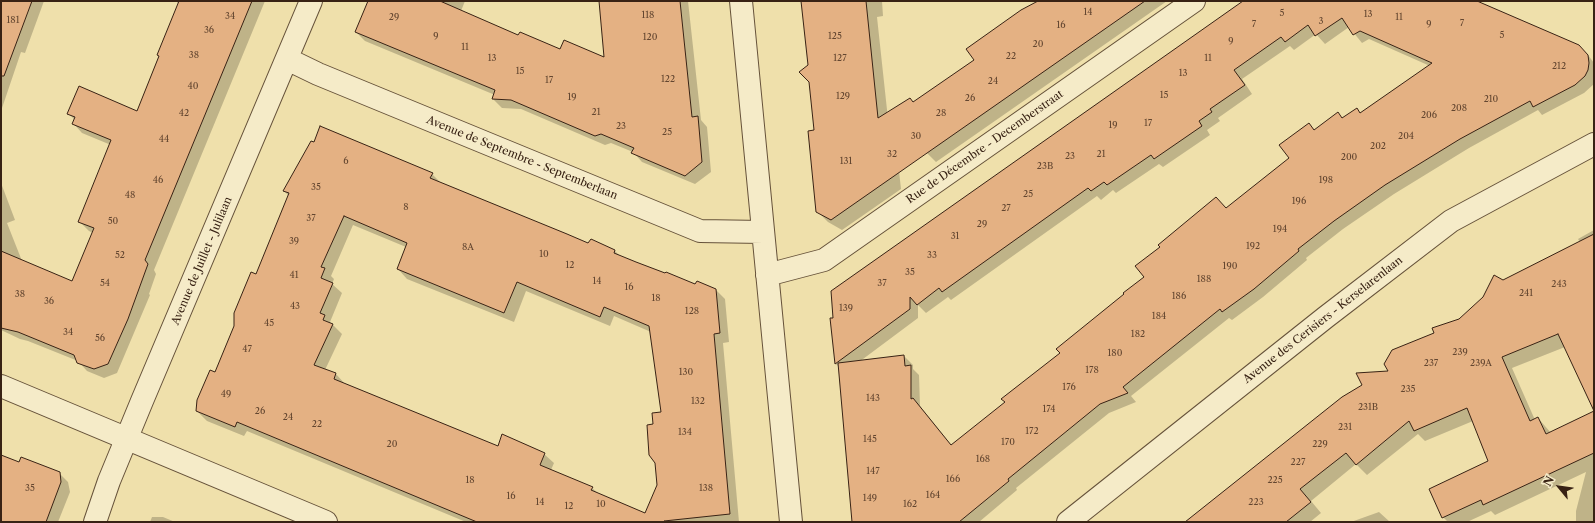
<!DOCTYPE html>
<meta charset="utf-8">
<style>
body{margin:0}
#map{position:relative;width:1595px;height:523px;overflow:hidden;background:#efe0ab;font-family:"Libre Caslon Text",serif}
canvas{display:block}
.frame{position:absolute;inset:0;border:2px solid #382214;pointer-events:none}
.north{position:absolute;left:1539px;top:467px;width:40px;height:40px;-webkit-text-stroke:3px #f5ebc8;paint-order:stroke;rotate:299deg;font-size:11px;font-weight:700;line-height:16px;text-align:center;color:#382214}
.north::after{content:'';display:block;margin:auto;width:14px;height:18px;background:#382214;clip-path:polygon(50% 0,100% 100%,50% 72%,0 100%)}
</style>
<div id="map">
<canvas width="1595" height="523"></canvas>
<div class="frame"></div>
<div class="north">N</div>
</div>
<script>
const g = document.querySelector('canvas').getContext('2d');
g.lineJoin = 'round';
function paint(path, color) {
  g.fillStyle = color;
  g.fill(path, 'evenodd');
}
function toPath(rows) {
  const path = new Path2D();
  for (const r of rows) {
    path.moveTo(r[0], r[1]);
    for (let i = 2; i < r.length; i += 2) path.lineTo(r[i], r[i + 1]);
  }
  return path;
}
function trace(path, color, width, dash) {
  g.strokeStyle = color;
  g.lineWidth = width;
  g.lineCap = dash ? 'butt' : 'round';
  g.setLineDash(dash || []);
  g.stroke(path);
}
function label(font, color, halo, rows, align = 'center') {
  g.font = font + ' "Libre Caslon Text",serif';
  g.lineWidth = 3;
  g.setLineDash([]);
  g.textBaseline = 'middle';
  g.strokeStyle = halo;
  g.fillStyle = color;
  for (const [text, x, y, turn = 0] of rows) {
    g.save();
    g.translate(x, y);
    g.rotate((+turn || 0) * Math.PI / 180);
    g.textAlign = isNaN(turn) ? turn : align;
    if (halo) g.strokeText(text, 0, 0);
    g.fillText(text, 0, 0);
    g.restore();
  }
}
const shadow = toPath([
 [1,1,44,1,25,53,21,52,1,111],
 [176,1,265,1,154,270,156,274,149,294,150,295,117,373,104,378,87,371,78,361,28,341,20,339,1,330,1,183,15,220,7,223,22,261,72,282,93,233,89,231,80,222,111,145,82,133,73,123,75,120,68,113,137,112,179,4],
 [369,1,465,1,461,11,519,36,561,51,605,58,600,1,688,1,701,120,707,127,711,172,695,184,642,162,633,152,611,143,605,145,521,109,502,108,493,99,495,95,365,41,356,32],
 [802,1,882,1,883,16,877,17,888,119,894,126,901,189,842,230,828,222,817,211,815,131],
 [1040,1,1167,1,936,162,927,153,975,61],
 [1245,1,1474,1,1588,55,1594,63,1594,84,1584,93,1542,115,1538,110,1469,148,1394,194,1343,229,1306,258,1307,260,1263,297,1232,320,1229,318,1131,396,1136,402,1109,413,1016,488,1017,490,979,522,854,522,840,368,836,364,831,319],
 [1349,27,1362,43,1369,39,1430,66,1361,113,1357,110,1343,119,1338,114,1315,130,1309,125,1291,159,1227,209,1216,198,1161,247,1145,277,1006,403,952,446,920,406,919,375,913,369,913,365,904,356,859,362,918,318,918,305,926,313,948,297,951,300,1097,196,1101,200,1113,190,1116,193,1159,164,1163,167,1210,135,1207,130,1220,121,1218,118,1252,94,1242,79,1290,46,1294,50,1316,34,1325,44],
 [432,174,441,183,588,244,615,251,621,257,696,285,715,289,725,299,729,342,723,343,739,522,466,522,247,431,244,436,207,421,197,411,215,373,289,196,284,191],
 [353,225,406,247,398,269,407,279,514,322,526,291,610,326,614,316,651,332,662,413,654,425,658,485,646,514,599,494,592,488,551,470,554,463,544,454,499,447,345,384,336,374,325,370,342,334,330,322,342,293,332,284,334,279,331,276],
 [1594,230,1594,409,1565,347,1512,368,1535,420,1538,418,1551,433,1594,412,1594,522,1576,522,1576,511,1586,472,1495,515,1491,511,1467,522,1448,522,1443,517,1490,461,1473,421,1425,441,1418,434,1367,475,1356,464,1311,501,1321,513,1310,522,1187,522,1389,372,1435,333,1460,320,1503,281,1580,242,1578,239],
 [1,456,20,463,59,473,68,482,70,492,58,522,1,522],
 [1379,512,1390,522,1351,522],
 [152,517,163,517,175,522,150,522]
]);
const building = toPath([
 [1,1,32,1,4,76,1,76,1,1],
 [179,1,252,1,145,260,148,264,128,319,108,364,94,369,77,363,74,355,18,332,1,328,1,251,72,281,94,228,78,222,111,140,72,124,75,117,67,114,79,86,137,111,159,56,157,55,179,1],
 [368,1,440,1,518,35,520,32,560,49,564,40,604,57,599,1,680,1,692,117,698,116,702,162,685,176,631,153,634,148,601,134,595,136,511,100,492,99,495,90,355,32,368,1],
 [801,1,866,1,878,118,910,98,913,102,974,60,966,49,1021,10,1038,1,1145,1,831,220,816,212,808,131,814,130,809,82,799,72,808,65,801,1],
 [1243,1,1477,1,1579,45,1588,55,1589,63,1588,70,1585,76,1575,85,1533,107,1530,101,1460,139,1385,185,1334,221,1298,249,1299,251,1254,289,1222,312,1220,309,1123,387,1128,393,1100,404,1008,479,1009,481,959,522,852,522,838,363,904,355,905,366,911,365,911,399,913,398,951,445,1005,402,1001,399,1060,353,1056,349,1124,294,1123,293,1144,277,1135,266,1160,247,1158,245,1216,197,1226,208,1289,158,1279,145,1309,123,1314,130,1338,112,1342,118,1357,108,1360,113,1432,63,1360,31,1353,35,1342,18,1315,36,1308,25,1285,42,1281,37,1234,70,1245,85,1210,109,1212,112,1199,121,1202,126,1154,159,1151,155,1107,185,1104,182,1091,191,1088,188,942,292,939,288,917,305,910,297,910,309,835,364,830,318,833,318,831,291,1243,1],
 [320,126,433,173,430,178,567,234,588,243,591,239,615,250,614,253,636,262,665,273,666,272,695,284,697,281,716,289,720,333,714,334,730,514,664,521,666,522,477,522,237,422,235,427,196,411,197,400,210,370,215,372,234,326,234,313,251,272,256,274,289,193,283,191,311,141,314,142,320,126],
 [344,216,407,243,397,269,504,313,517,282,600,317,604,307,649,326,661,412,652,413,653,424,647,425,649,455,655,463,657,485,645,513,591,490,593,487,540,465,545,453,502,434,498,446,334,379,336,373,314,365,333,324,323,320,325,315,320,313,333,283,321,278,325,268,321,267,344,216],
 [1594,234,1594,453,1483,505,1481,500,1442,518,1429,489,1488,461,1467,408,1414,431,1409,421,1356,465,1346,453,1300,489,1311,502,1286,522,1185,522,1342,397,1362,385,1356,373,1388,371,1384,364,1392,350,1434,333,1432,328,1459,319,1483,297,1494,275,1503,280,1594,234],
 [1558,334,1594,411,1546,434,1538,417,1530,421,1502,357,1558,334],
 [1,455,19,462,21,457,60,472,61,482,46,522,1,522,1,455]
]);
const minor = toPath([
 [741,1,791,522],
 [287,59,318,74,700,231,763,232],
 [767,275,824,260,1194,1],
 [1,386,326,522],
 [95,522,109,481,142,401,311,1]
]);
const tertiary = toPath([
 [1068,522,1326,317,1451,221,1594,144]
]);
const numberNames = [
 ["14",1088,12],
 ["5",1282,13],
 ["13",1368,14],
 ["118",648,15],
 ["34",230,16],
 ["29",394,17],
 ["11",1399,17],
 ["181",13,20],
 ["3",1321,21],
 ["7",1462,23],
 ["7",1254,24],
 ["9",1429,24],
 ["16",1061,25],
 ["36",209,30],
 ["5",1502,35],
 ["9",436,36],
 ["125",835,36],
 ["120",650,37],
 ["9",1231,41],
 ["20",1038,44],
 ["11",465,47],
 ["38",194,55],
 ["22",1011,56],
 ["13",492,58],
 ["127",840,58],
 ["11",1208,58],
 ["212",1559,66],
 ["15",520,71],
 ["13",1183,73],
 ["122",668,79],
 ["17",549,80],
 ["24",993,81],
 ["40",193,86],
 ["15",1164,95],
 ["129",843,96],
 ["19",572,97],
 ["26",970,98],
 ["210",1491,99],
 ["208",1459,108],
 ["21",596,112],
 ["42",184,113],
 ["28",941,113],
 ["206",1429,115],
 ["17",1148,123],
 ["19",1113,125],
 ["23",621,126],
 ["25",667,132],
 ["30",916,136],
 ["204",1406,136],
 ["44",164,139],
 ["202",1378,146],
 ["32",892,154],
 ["21",1101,154],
 ["23",1070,156],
 ["200",1349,157],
 ["6",346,161],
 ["131",846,161],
 ["23B",1045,166],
 ["46",158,180],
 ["198",1326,180],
 ["35",316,187],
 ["25",1028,194],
 ["48",130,195],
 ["196",1299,201],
 ["8",406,207],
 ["27",1006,208],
 ["37",311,218],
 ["50",113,221],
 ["29",982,224],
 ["194",1280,229],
 ["31",955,236],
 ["39",294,241],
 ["192",1253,246],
 ["8A",468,247],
 ["10",544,254],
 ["52",120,255],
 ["33",932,255],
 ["12",570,265],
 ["190",1230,266],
 ["35",910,272],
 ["41",294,275],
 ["188",1204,279],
 ["14",597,281],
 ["54",105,283],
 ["37",882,283],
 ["243",1559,284],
 ["16",629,287],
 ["241",1526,293],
 ["38",20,294],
 ["186",1179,296],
 ["18",656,298],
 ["36",49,301],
 ["43",295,306],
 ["139",846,308],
 ["128",692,311],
 ["184",1159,316],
 ["45",269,323],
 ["34",68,332],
 ["182",1138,334],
 ["56",100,338],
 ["47",247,349],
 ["239",1460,352],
 ["180",1115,353],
 ["237",1431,363],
 ["239A",1481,363],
 ["178",1092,370],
 ["130",686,372],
 ["176",1069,387],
 ["235",1408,389],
 ["49",226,394],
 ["143",873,398],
 ["132",698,401],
 ["231B",1368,407],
 ["174",1049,409],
 ["26",260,411],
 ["24",288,417],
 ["22",317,424],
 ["231",1345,427],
 ["172",1032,431],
 ["134",685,432],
 ["145",870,439],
 ["170",1008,442],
 ["20",392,444],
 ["229",1320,444],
 ["168",983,459],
 ["227",1298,462],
 ["147",873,471],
 ["166",953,479],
 ["18",470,480],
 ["225",1275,480],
 ["35",30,488],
 ["138",706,488],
 ["164",933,495],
 ["16",511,496],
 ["149",870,498],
 ["14",540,502],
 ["223",1256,502],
 ["10",601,504],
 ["162",910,504],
 ["12",569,506]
];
const streetNames = [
 ["Rue de Décembre - Decemberstraat",985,147,-35],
 ["Avenue de Septembre - Septemberlaan",522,158,22],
 ["Avenue de Juillet - Julilaan",202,261,-67],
 ["Avenue des Cerisiers - Kerselarenlaan",1323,320,-38]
];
paint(shadow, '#0003');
paint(building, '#e4b183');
trace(building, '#382214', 1);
trace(minor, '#66523a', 24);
trace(tertiary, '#66523a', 24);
trace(minor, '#f5ebc8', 22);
trace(tertiary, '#f5ebc8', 22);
label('9px', '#634630', null, numberNames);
label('11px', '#382214', '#f5ebc8', streetNames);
</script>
